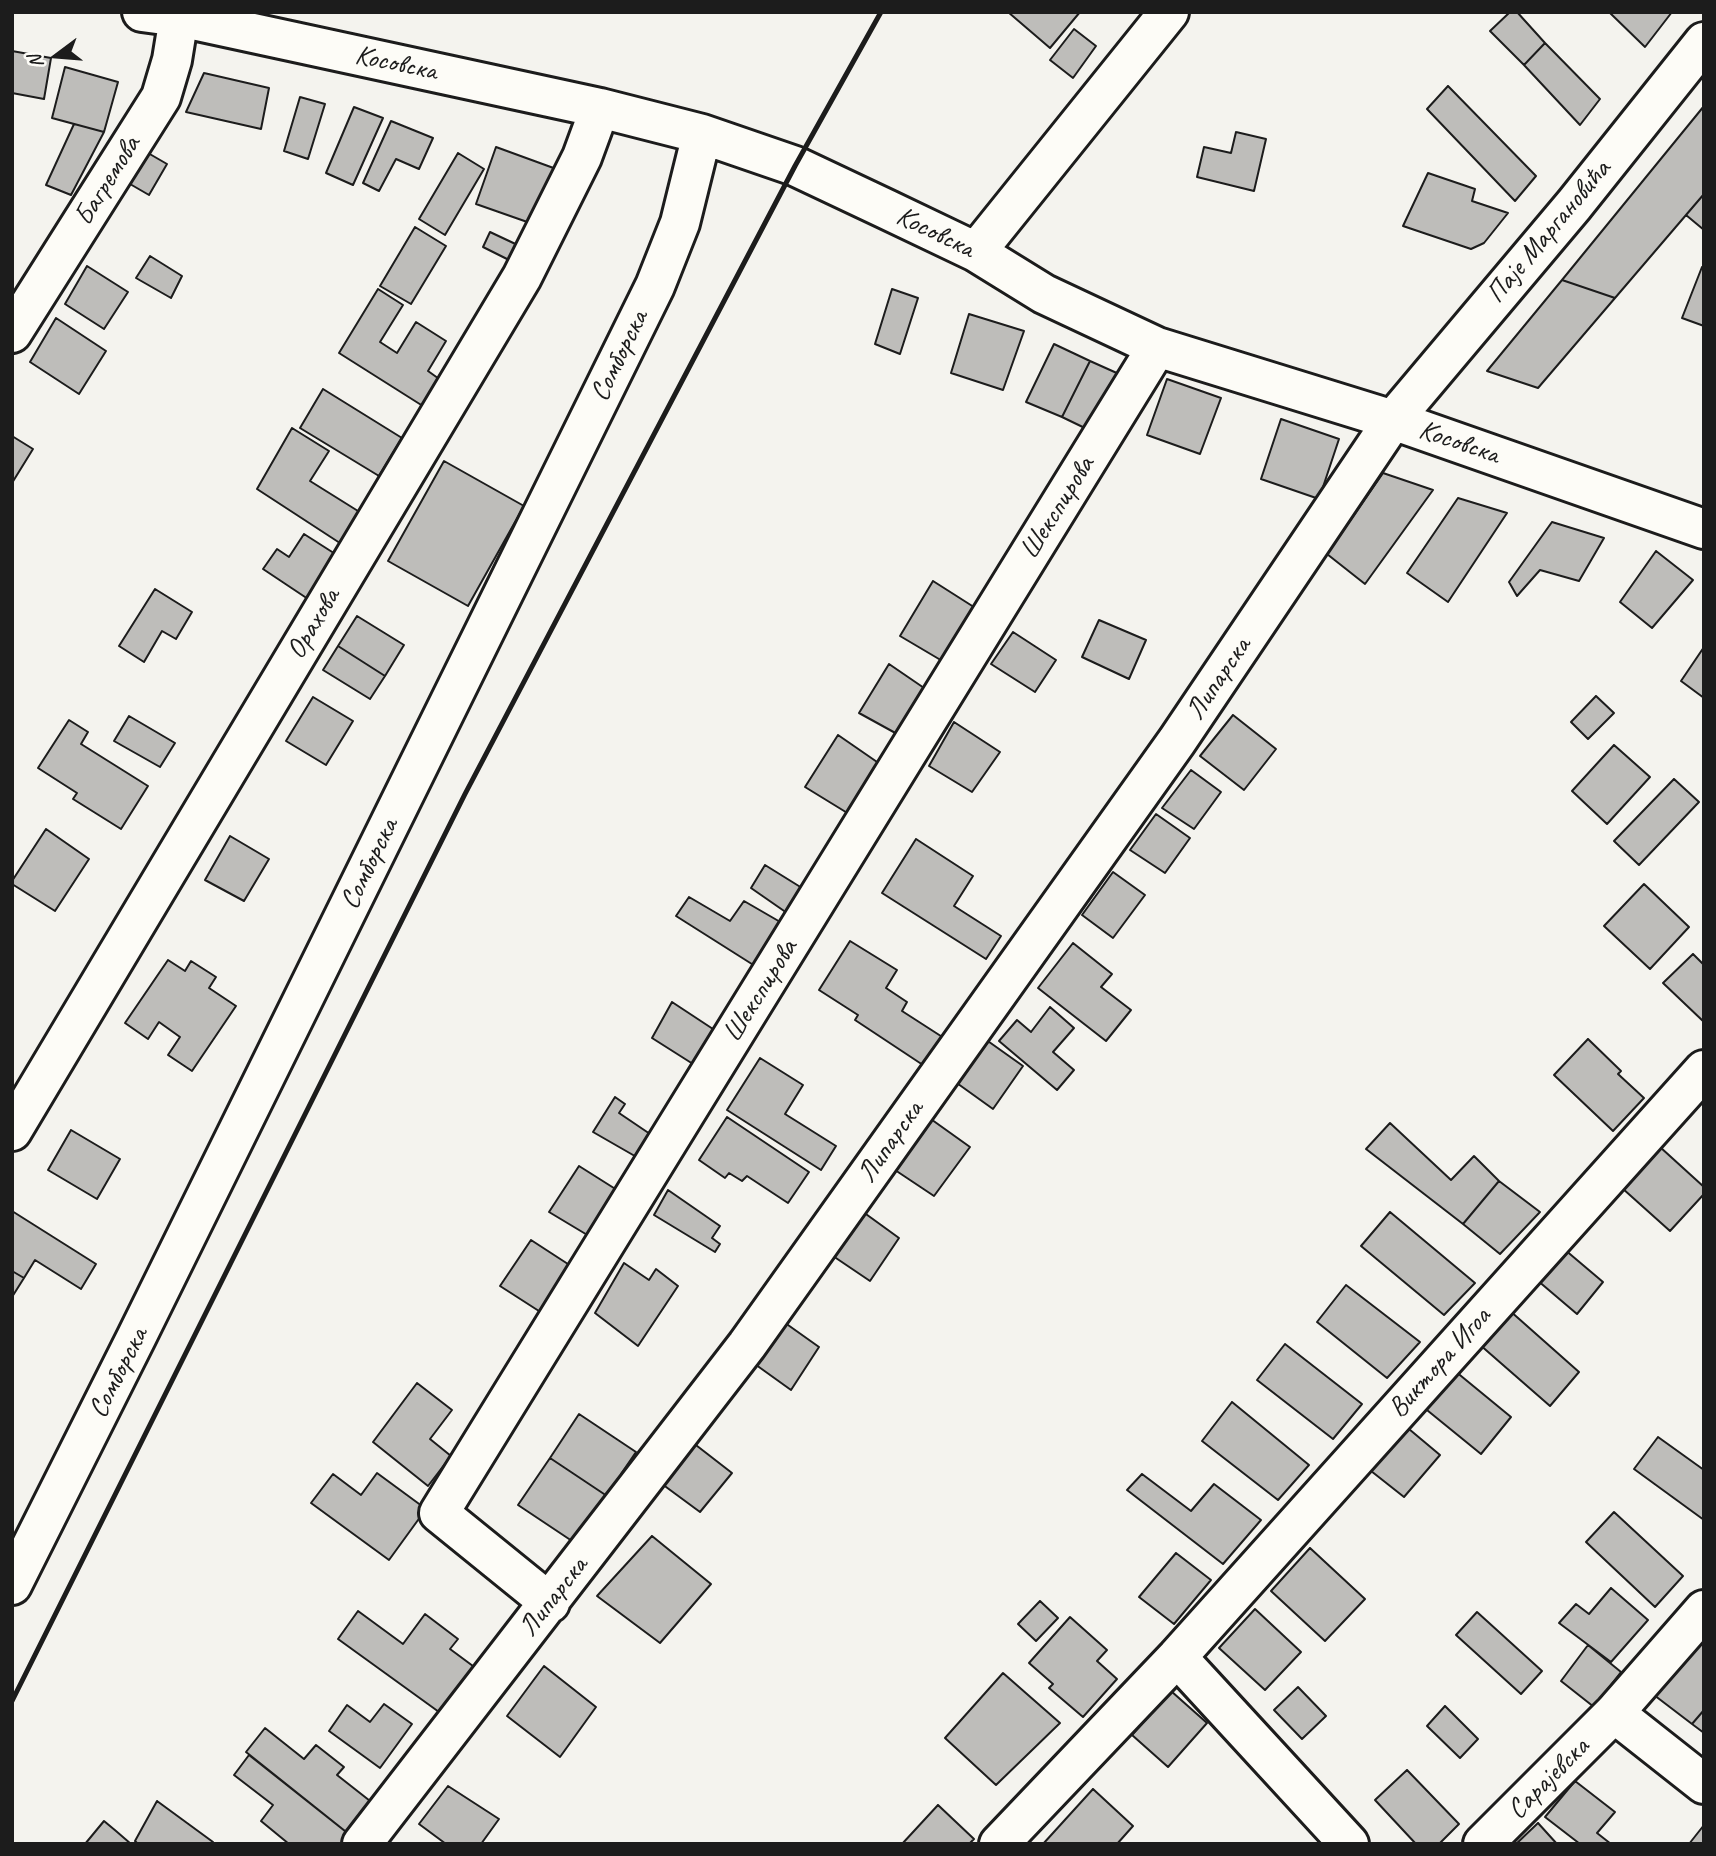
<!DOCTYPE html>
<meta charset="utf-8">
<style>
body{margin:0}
#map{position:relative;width:1716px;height:1856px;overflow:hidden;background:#f4f3ee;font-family:Caveat,sans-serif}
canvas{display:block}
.frame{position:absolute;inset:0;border:14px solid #1c1c1c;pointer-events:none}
.north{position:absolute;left:21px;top:21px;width:70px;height:70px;-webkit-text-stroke:5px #fdfcf7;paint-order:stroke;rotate:254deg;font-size:19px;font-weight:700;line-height:28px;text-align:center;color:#1c1c1c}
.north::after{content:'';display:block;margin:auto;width:24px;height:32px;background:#1c1c1c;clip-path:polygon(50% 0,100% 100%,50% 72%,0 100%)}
</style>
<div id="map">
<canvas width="1716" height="1856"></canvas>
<div class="frame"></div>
<div class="north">N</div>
</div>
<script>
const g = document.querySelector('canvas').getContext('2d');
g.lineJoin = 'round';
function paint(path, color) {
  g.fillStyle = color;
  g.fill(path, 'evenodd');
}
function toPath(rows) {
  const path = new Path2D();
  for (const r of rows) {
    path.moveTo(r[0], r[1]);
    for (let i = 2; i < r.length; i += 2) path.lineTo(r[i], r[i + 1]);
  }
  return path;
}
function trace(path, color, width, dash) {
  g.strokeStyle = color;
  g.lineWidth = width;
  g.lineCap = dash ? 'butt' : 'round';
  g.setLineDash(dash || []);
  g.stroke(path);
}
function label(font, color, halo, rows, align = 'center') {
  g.font = font + ' Caveat,sans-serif';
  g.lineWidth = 5;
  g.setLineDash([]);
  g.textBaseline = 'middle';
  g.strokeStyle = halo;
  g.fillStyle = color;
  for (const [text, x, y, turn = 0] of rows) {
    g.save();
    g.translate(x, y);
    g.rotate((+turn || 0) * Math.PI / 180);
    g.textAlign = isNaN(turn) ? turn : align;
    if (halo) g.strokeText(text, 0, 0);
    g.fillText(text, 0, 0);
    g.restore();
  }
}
const building = toPath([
 [1008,12,1080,12,1050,48,1008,12],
 [1510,12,1517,12,1545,43,1524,65,1490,31,1510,12],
 [1609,12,1672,12,1645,47,1609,12],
 [1074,29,1096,46,1073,78,1050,60,1074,29],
 [1545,43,1600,99,1580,125,1524,65,1545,43],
 [12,51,51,58,44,99,12,93,12,51],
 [65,67,118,82,104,132,52,118,65,67],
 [204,73,269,88,261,129,186,112,204,73],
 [1448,86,1536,176,1515,201,1427,109,1448,86],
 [300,97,325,104,308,159,284,151,300,97],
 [1704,106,1704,194,1615,298,1562,280,1704,106],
 [354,107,383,118,353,185,326,173,354,107],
 [52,118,104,132,71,195,46,185,74,124,52,118],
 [391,121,433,138,419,169,396,159,379,191,363,183,391,121],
 [1236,132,1266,139,1254,191,1197,177,1204,147,1231,153,1236,132],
 [496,147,559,170,533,224,476,204,496,147],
 [148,153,167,164,149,195,130,184,148,153],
 [458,153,484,169,445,235,419,219,458,153],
 [1428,173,1475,189,1472,201,1508,213,1484,243,1471,249,1403,226,1428,173],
 [1704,194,1704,230,1686,215,1704,194],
 [415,227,446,246,411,304,380,286,415,227],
 [490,232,524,248,517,264,483,247,490,232],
 [150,256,182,276,171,298,136,278,150,256],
 [87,266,128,292,104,329,65,304,87,266],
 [1702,267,1704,267,1704,326,1682,318,1702,267],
 [1562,280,1615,298,1538,388,1487,371,1562,280],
 [378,289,403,305,380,342,397,353,416,322,446,341,428,371,442,381,426,408,339,353,378,289],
 [892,289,918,298,900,354,875,344,892,289],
 [969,314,1024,331,1003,390,951,373,969,314],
 [56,318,106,351,79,394,30,362,56,318],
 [1054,344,1090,361,1062,417,1026,402,1054,344],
 [1090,361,1119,374,1091,431,1062,417,1090,361],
 [1167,379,1221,398,1200,454,1147,435,1167,379],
 [323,389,402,438,379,476,300,428,323,389],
 [1281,419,1339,439,1319,499,1261,479,1281,419],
 [292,428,329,451,310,481,366,516,346,547,257,489,292,428],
 [12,436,33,449,12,483,12,436],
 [444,461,524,506,468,606,388,561,444,461],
 [1383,473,1433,490,1365,584,1327,554,1383,473],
 [1458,498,1507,513,1448,602,1407,573,1458,498],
 [1552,522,1604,538,1579,581,1540,570,1517,596,1509,582,1552,522],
 [304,534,340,557,311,601,263,569,277,549,289,557,304,534],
 [1656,551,1693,580,1652,628,1620,602,1656,551],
 [933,581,977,609,944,662,900,636,933,581],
 [155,589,192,612,176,639,162,631,144,662,119,646,155,589],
 [357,616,404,645,385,676,338,646,357,616],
 [1099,620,1146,640,1129,679,1082,657,1099,620],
 [1013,632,1056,660,1035,692,991,664,1013,632],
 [338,646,385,676,370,699,323,670,338,646],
 [1704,647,1704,698,1681,681,1704,647],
 [889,664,927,690,899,735,859,713,889,664],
 [1596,696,1614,713,1588,739,1571,722,1596,696],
 [313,697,353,721,326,765,286,741,313,697],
 [1233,715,1276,749,1244,790,1200,756,1233,715],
 [129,716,175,743,160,767,114,741,129,716],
 [69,720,88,732,81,744,148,786,121,829,73,799,77,793,38,768,69,720],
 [954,722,1000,752,972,792,929,766,954,722],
 [838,735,880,764,849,814,805,787,838,735],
 [1614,745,1650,777,1607,824,1572,791,1614,745],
 [1191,770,1221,792,1194,829,1162,808,1191,770],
 [1674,779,1699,802,1639,865,1614,841,1674,779],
 [1156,814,1190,838,1165,873,1130,850,1156,814],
 [46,829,89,859,55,911,12,884,12,881,46,829],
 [230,836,269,859,244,901,205,880,230,836],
 [916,839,973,876,954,906,1001,936,986,959,882,893,916,839],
 [765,865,802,888,787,913,751,888,765,865],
 [1113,872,1145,895,1113,938,1082,915,1113,872],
 [1644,884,1689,927,1650,969,1604,926,1644,884],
 [689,897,730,921,744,901,782,923,755,966,676,916,689,897],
 [850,941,897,970,886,988,907,1002,902,1011,947,1040,929,1069,855,1020,858,1015,819,990,850,941],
 [1073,943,1112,974,1101,987,1131,1010,1106,1041,1038,988,1073,943],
 [1693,954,1704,965,1704,1022,1663,983,1693,954],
 [168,960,185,971,191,961,216,977,209,988,236,1006,192,1071,168,1055,180,1037,159,1022,148,1039,125,1023,168,960],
 [672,1002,716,1031,693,1064,652,1038,672,1002],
 [1050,1007,1074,1028,1053,1052,1074,1070,1057,1090,999,1041,1017,1020,1031,1032,1050,1007],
 [985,1039,1023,1066,993,1109,954,1081,985,1039],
 [1588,1039,1621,1071,1618,1074,1644,1098,1613,1131,1554,1075,1588,1039],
 [760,1058,803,1085,785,1114,836,1146,821,1170,727,1110,760,1058],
 [615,1097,625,1104,619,1113,653,1136,640,1159,593,1132,615,1097],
 [727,1117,809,1172,788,1203,747,1176,742,1181,729,1173,725,1178,699,1160,727,1117],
 [928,1117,970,1147,934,1196,892,1168,928,1117],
 [1390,1123,1451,1180,1474,1156,1499,1181,1463,1224,1366,1149,1390,1123],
 [71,1130,120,1159,97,1199,48,1170,71,1130],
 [1660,1147,1704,1187,1704,1194,1670,1231,1622,1188,1660,1147],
 [579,1166,617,1190,589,1236,549,1212,579,1166],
 [1499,1181,1540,1212,1500,1254,1463,1224,1499,1181],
 [668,1190,720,1226,712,1238,720,1244,715,1252,654,1215,668,1190],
 [859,1209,899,1238,870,1281,830,1254,859,1209],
 [12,1211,96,1264,81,1289,35,1260,24,1278,12,1271,12,1211],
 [1390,1212,1475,1283,1444,1315,1361,1246,1390,1212],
 [531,1240,571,1266,542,1313,500,1286,531,1240],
 [1564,1249,1603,1282,1577,1314,1537,1280,1564,1249],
 [624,1263,649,1280,656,1269,678,1286,638,1346,595,1313,624,1263],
 [12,1271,24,1278,12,1297,12,1271],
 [1346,1285,1420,1342,1387,1378,1317,1322,1346,1285],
 [1509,1310,1579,1372,1550,1406,1479,1344,1509,1310],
 [781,1320,819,1347,791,1390,752,1362,781,1320],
 [1285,1344,1362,1404,1333,1439,1257,1380,1285,1344],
 [1455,1371,1511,1417,1481,1454,1422,1406,1455,1371],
 [417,1383,452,1410,430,1439,451,1456,428,1486,373,1442,417,1383],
 [1232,1402,1309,1465,1278,1500,1202,1441,1232,1402],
 [579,1414,636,1452,621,1474,633,1481,607,1496,550,1458,579,1414],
 [1403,1424,1440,1455,1404,1497,1366,1467,1403,1424],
 [1658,1437,1704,1470,1704,1520,1634,1469,1658,1437],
 [692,1442,732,1473,700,1512,662,1484,692,1442],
 [550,1458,607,1496,575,1543,518,1505,550,1458],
 [377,1473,426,1509,389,1560,311,1503,333,1474,361,1495,377,1473],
 [1142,1474,1191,1511,1214,1484,1261,1520,1223,1564,1127,1490,1142,1474],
 [1614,1512,1683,1576,1655,1607,1586,1542,1614,1512],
 [652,1536,711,1584,660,1643,597,1596,652,1536],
 [1310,1548,1365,1599,1325,1641,1271,1591,1310,1548],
 [1176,1553,1211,1580,1174,1624,1139,1597,1176,1553],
 [1611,1588,1648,1620,1611,1662,1559,1623,1576,1604,1589,1614,1611,1588],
 [1040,1601,1058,1618,1036,1641,1018,1624,1040,1601],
 [1255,1609,1301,1652,1265,1690,1219,1648,1255,1609],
 [358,1611,403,1644,425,1614,458,1639,450,1649,477,1669,459,1693,455,1690,439,1712,338,1639,358,1611],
 [1477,1612,1542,1671,1521,1694,1456,1635,1477,1612],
 [1070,1617,1107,1650,1097,1661,1117,1679,1083,1717,1049,1688,1053,1684,1029,1663,1070,1617],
 [1699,1640,1704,1643,1704,1710,1692,1724,1654,1695,1699,1640],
 [1588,1645,1621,1672,1594,1707,1561,1681,1588,1645],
 [544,1666,596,1707,560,1757,507,1716,544,1666],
 [1003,1673,1060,1723,996,1785,945,1738,1003,1673],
 [1298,1687,1326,1716,1302,1739,1274,1710,1298,1687],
 [1171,1691,1207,1723,1168,1767,1132,1735,1171,1691],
 [384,1704,412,1724,380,1768,329,1731,347,1705,370,1722,384,1704],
 [1445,1706,1478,1739,1460,1758,1427,1726,1445,1706],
 [1704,1710,1704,1733,1692,1724,1704,1710],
 [265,1728,304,1759,316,1745,344,1767,337,1775,379,1808,355,1839,246,1752,265,1728],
 [249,1755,355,1839,351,1844,289,1844,261,1821,273,1805,234,1775,249,1755],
 [1407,1770,1459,1824,1439,1844,1416,1844,1375,1800,1407,1770],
 [1575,1781,1615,1812,1597,1833,1611,1844,1580,1844,1545,1817,1575,1781],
 [448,1786,499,1819,481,1844,446,1844,419,1824,448,1786],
 [1093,1789,1133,1826,1117,1844,1043,1844,1093,1789],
 [157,1801,213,1842,212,1844,138,1844,135,1841,157,1801],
 [938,1805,974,1839,969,1844,902,1844,938,1805],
 [104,1821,116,1831,131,1844,85,1844,104,1821],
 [1538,1823,1557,1844,1516,1844,1538,1823],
 [1704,1825,1704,1844,1689,1844,1704,1825]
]);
const minor = toPath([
 [142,12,179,17,600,108,702,134,795,166,886,209,976,252,1044,294,1157,347,1393,420,1704,529],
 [976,252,1169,12],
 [12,333,161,97,172,60,179,17],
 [12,1131,522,277,582,157,600,108],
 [12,1585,136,1338,655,286,680,223,702,134],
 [550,1603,439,1513,1157,347],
 [1177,1657,1349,1844],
 [1614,1713,1704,1784],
 [362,1844,747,1345,1177,741,1393,420,1574,205,1704,42],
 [999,1844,1177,1657,1704,1070],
 [1483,1844,1614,1713,1704,1610]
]);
const rail = toPath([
 [12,1701,465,794,795,166,881,12]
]);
const streetNames = [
 ["Косовска",396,64,12],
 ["Багремова",108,181,-58],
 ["Паје Маргановића",1549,232,-50],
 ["Косовска",935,233,26],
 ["Сомборска",620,356,-64],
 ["Косовска",1459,443,19],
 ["Шекспирова",1058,508,-58],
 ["Орахова",314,624,-59],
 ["Липарска",1219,679,-56],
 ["Сомборска",370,864,-64],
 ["Шекспирова",761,991,-58],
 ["Липарска",891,1142,-55],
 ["Виктора Игоа",1440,1363,-48],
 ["Сомборска",119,1373,-63],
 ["Липарска",554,1597,-52],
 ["Сарајевска",1549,1779,-45]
];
paint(building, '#bebdba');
trace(building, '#1c1c1c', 2);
trace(minor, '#1c1c1c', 44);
trace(minor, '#fdfcf7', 38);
trace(rail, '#1c1c1c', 5);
label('28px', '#1c1c1c', '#fdfcf7', streetNames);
</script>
